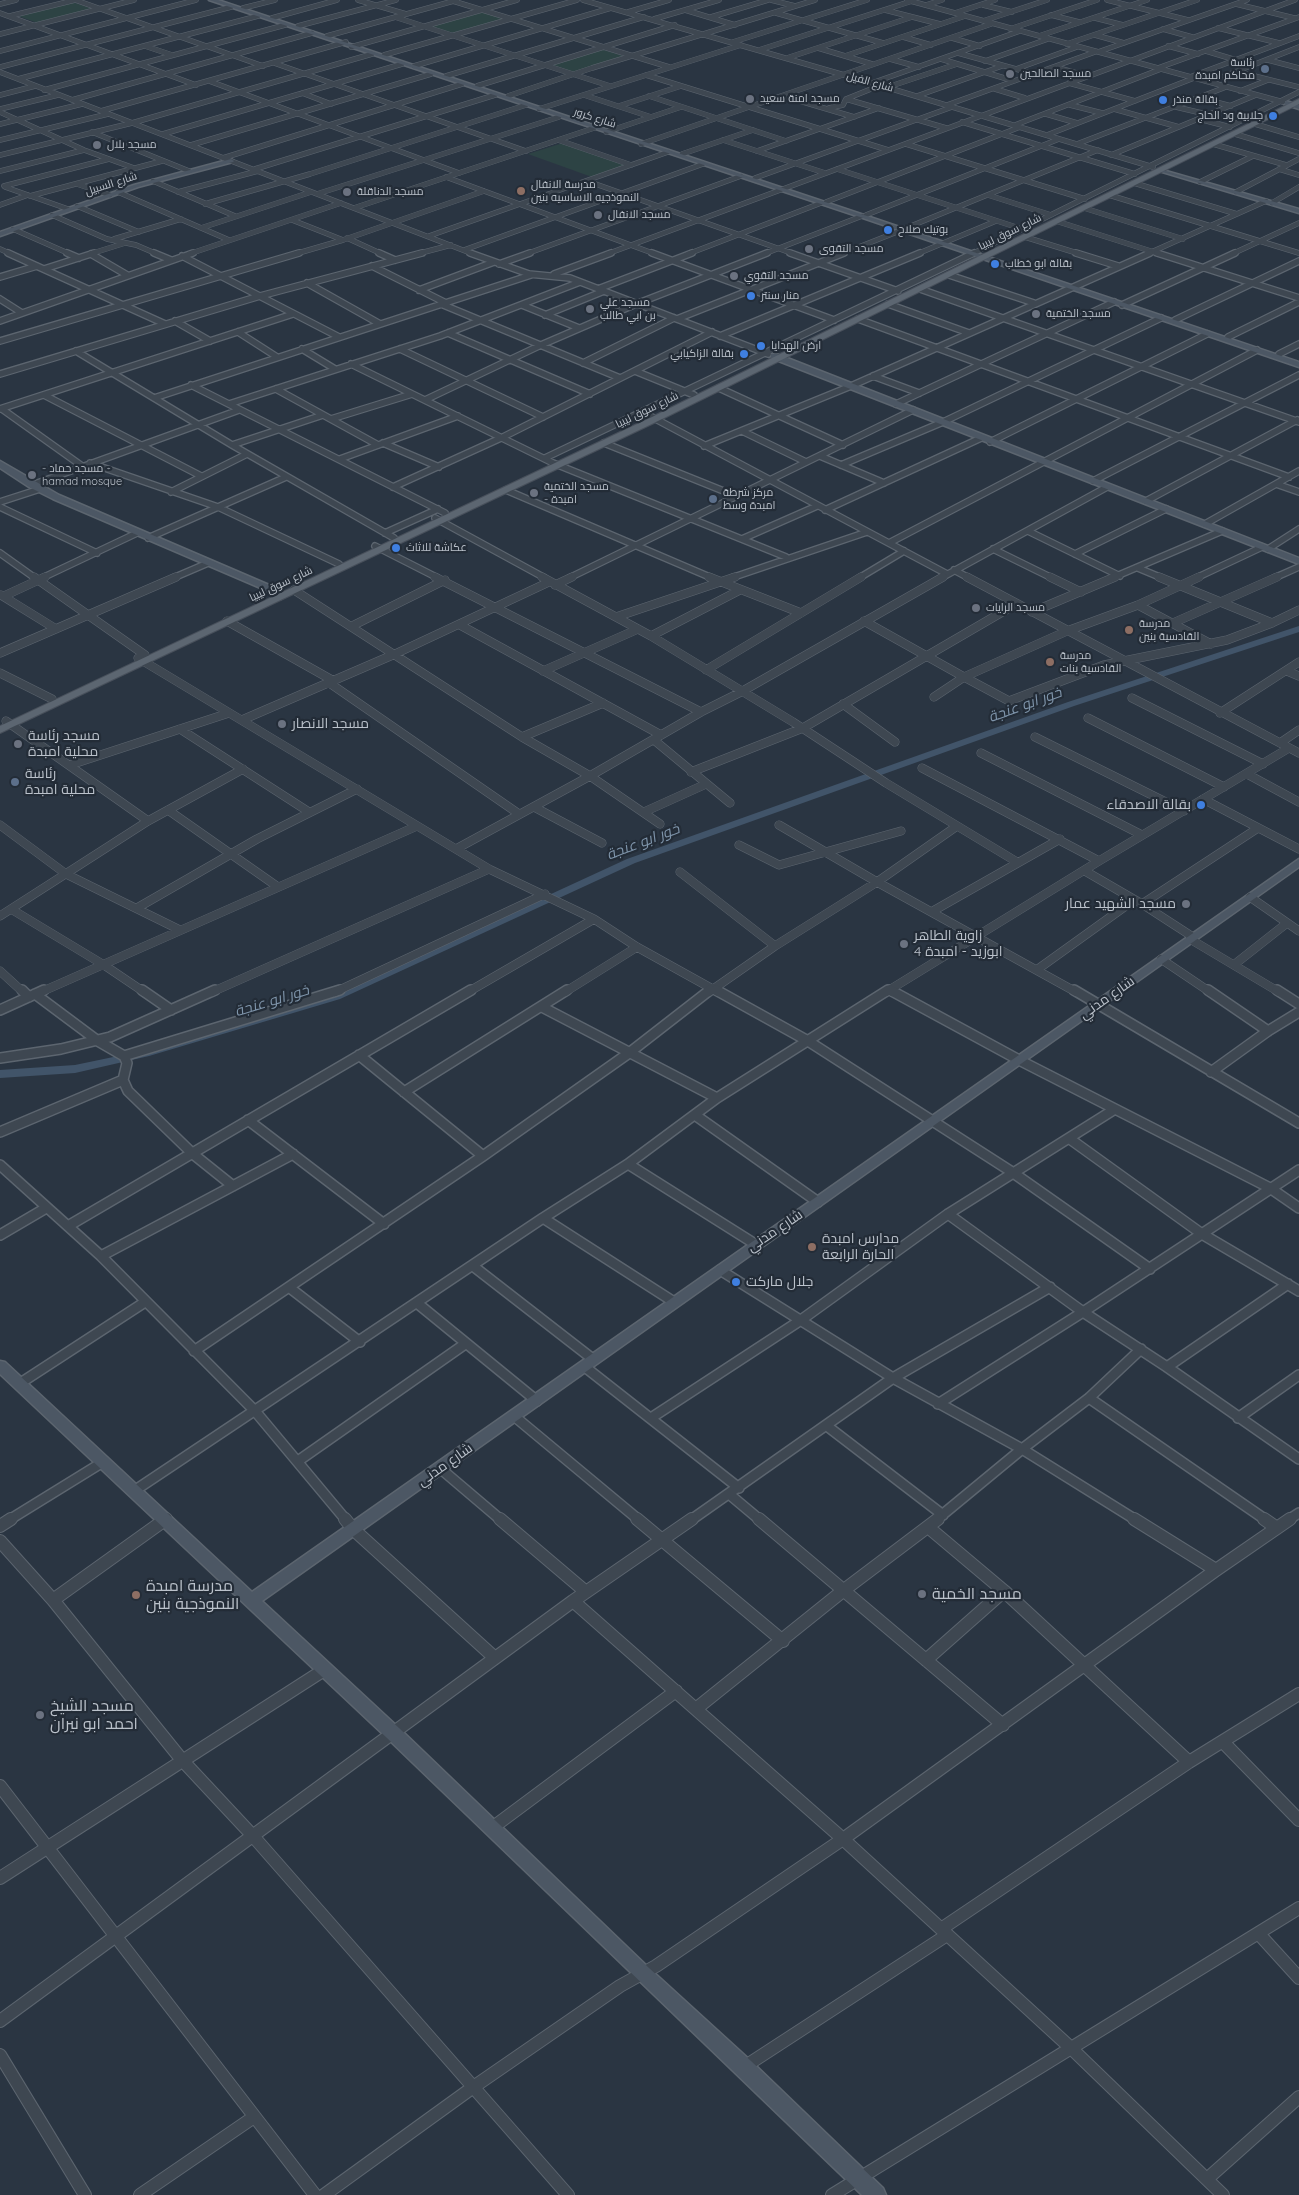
<!DOCTYPE html>
<meta charset="utf-8">
<style>
body{margin:0}
canvas{display:block;background:#2a3542}
</style>
<canvas width="1299" height="2195"></canvas>
<script>
const g = document.querySelector('canvas').getContext('2d');
g.lineJoin = 'round';
function paint(path, color) {
  g.fillStyle = color;
  g.fill(path, 'evenodd');
}
function toPath(rows) {
  const path = new Path2D();
  for (const r of rows) {
    path.moveTo(r[0], r[1]);
    for (let i = 2; i < r.length; i += 2) path.lineTo(r[i], r[i + 1]);
  }
  return path;
}
function trace(path, color, width, dash) {
  g.strokeStyle = color;
  g.lineWidth = width;
  g.lineCap = dash ? 'butt' : 'round';
  g.setLineDash(dash || []);
  g.stroke(path);
}
function label(font, color, halo, rows, align = 'center') {
  g.font = font + ' Quicksand,Cairo,sans-serif';
  g.lineWidth = 4.5;
  g.setLineDash([]);
  g.textBaseline = 'middle';
  g.strokeStyle = halo;
  g.fillStyle = color;
  for (const [text, x, y, turn = 0] of rows) {
    g.save();
    g.translate(x, y);
    g.rotate((+turn || 0) * Math.PI / 180);
    g.textAlign = isNaN(turn) ? turn : align;
    if (halo) g.strokeText(text, 0, 0);
    g.fillText(text, 0, 0);
    g.restore();
  }
}
const green = toPath([
 [72,2,93,9,38,23,18,16],
 [480,11,506,19,454,33,429,26],
 [601,49,627,57,574,73,550,65],
 [563,143,627,165,592,177,528,154]
]);
const canal = toPath([
 [1299,626,1299,632,1074,706,635,863,340,999,149,1056,75,1073,0,1078,0,1070,75,1065,147,1050,332,995,627,859,1068,702,1299,626]
]);
const streetFar4 = toPath([
 [75,0,263,66],
 [358,0,406,14],
 [583,0,872,83,1153,167],
 [771,0,795,6],
 [907,0,1283,102],
 [1107,0,1188,20],
 [453,1,669,67],
 [0,4,16,0],
 [1236,4,1294,18],
 [926,5,942,0],
 [983,5,1012,12],
 [243,8,275,0],
 [685,10,735,25],
 [885,10,940,24],
 [628,12,669,0],
 [0,13,196,85],
 [776,13,883,43],
 [955,13,995,0],
 [1051,15,1079,22],
 [10,16,75,0],
 [395,17,610,86],
 [711,17,768,0],
 [272,18,337,0],
 [1095,18,1123,25],
 [654,19,719,0],
 [983,21,1047,0],
 [298,26,396,0],
 [1218,28,1279,43],
 [1010,29,1097,0],
 [1163,29,1192,37],
 [0,34,134,0],
 [1095,35,1124,43],
 [327,36,457,0],
 [1039,36,1147,0],
 [903,37,931,45],
 [952,38,980,46],
 [733,42,867,0],
 [1067,44,1197,0],
 [145,46,172,55],
 [1168,46,1198,54],
 [351,47,517,0],
 [818,48,872,64],
 [759,50,912,1],
 [0,51,196,0],
 [1206,51,1236,60],
 [1098,52,1247,0],
 [958,53,1034,74],
 [384,55,577,0],
 [845,56,965,16],
 [787,58,912,17],
 [890,59,919,67],
 [941,59,1014,81],
 [1268,60,1299,68],
 [985,61,1048,39],
 [274,63,526,151],
 [414,66,611,8],
 [0,67,231,7],
 [1055,67,1087,76],
 [1158,68,1299,17],
 [1016,69,1077,47],
 [0,72,473,254],
 [1238,72,1299,87],
 [646,75,888,150],
 [446,76,644,17],
 [1190,77,1299,36],
 [18,79,258,16],
 [209,81,459,173],
 [1209,82,1299,47],
 [872,83,1020,31],
 [1069,83,1135,101],
 [477,86,675,25],
 [888,87,957,64],
 [995,89,1025,98],
 [44,90,285,25],
 [1240,91,1268,80],
 [302,93,331,104],
 [0,95,35,86],
 [584,95,651,117],
 [508,96,592,68,815,0],
 [649,96,786,141],
 [783,96,854,117],
 [917,96,1002,66],
 [1200,98,1231,106],
 [846,99,946,128],
 [72,100,312,33],
 [947,105,1095,52],
 [1070,105,1102,113],
 [619,106,681,86],
 [1176,107,1210,115],
 [829,108,843,105,846,99,881,85],
 [0,109,58,95],
 [539,109,741,45],
 [1114,109,1179,127],
 [101,111,346,42],
 [0,112,84,150,134,168],
 [1046,114,1077,123],
 [1199,119,1230,127],
 [962,122,1135,174],
 [0,124,82,104],
 [1255,124,1299,137],
 [1015,125,1161,69],
 [92,132,189,171],
 [606,132,681,107],
 [163,134,402,64],
 [1235,134,1299,153],
 [1047,135,1194,78],
 [0,140,108,114],
 [558,140,631,165],
 [723,140,825,173],
 [641,144,991,24],
 [906,144,1085,199],
 [1077,144,1226,87],
 [1213,144,1286,165],
 [191,145,431,74],
 [757,151,879,108],
 [682,154,753,130],
 [0,155,132,123,372,54],
 [1111,155,1256,95],
 [223,158,462,84],
 [255,169,495,95],
 [837,169,1022,229],
 [1279,169,1299,175],
 [0,171,84,150],
 [446,177,655,254],
 [755,178,952,107],
 [153,181,235,216],
 [587,181,794,254],
 [1200,182,1253,156],
 [1134,183,1237,214],
 [77,184,110,195],
 [4,186,109,159],
 [5,187,68,209],
 [118,192,229,240],
 [178,192,258,171],
 [1236,192,1299,159],
 [317,194,559,117],
 [988,195,1051,215],
 [1109,195,1299,253],
 [30,196,162,161],
 [826,202,1020,127],
 [1272,203,1299,187],
 [205,204,310,174,526,105],
 [0,205,28,195],
 [77,206,139,232],
 [354,208,594,128],
 [1084,208,1183,239],
 [52,215,107,239,136,245,157,254],
 [866,215,1059,139],
 [292,220,343,240],
 [1056,221,1160,254],
 [201,228,311,192],
 [906,228,1098,150],
 [13,229,70,254],
 [429,236,668,152],
 [1025,237,1080,254],
 [347,238,382,254],
 [114,239,181,219],
 [0,249,11,254],
 [464,250,703,164],
 [90,254,125,243],
 [189,254,341,203],
 [295,254,343,240,484,191],
 [417,254,451,245],
 [526,254,741,176],
 [607,254,1295,0],
 [688,254,821,203],
 [764,254,862,216],
 [841,254,902,230],
 [917,254,996,221],
 [972,254,1299,92],
 [1147,254,1266,201],
 [1232,254,1299,223]
]);
const streetFar3 = toPath([
 [8,253,165,324],
 [67,253,79,258],
 [154,253,171,260],
 [379,253,395,260],
 [470,253,529,274,570,278,768,354],
 [652,253,834,320],
 [790,253,898,291],
 [1076,253,1118,266],
 [1157,253,1299,298],
 [91,254,127,275],
 [182,256,339,337],
 [499,264,530,253],
 [372,266,446,303],
 [44,269,94,253],
 [554,274,611,253],
 [949,275,1034,303],
 [0,277,37,266],
 [307,283,380,324],
 [598,289,692,253],
 [920,289,1299,422],
 [419,290,494,262],
 [0,299,22,313],
 [441,304,620,378],
 [888,304,969,333],
 [522,305,579,328],
 [1122,305,1235,253],
 [545,315,604,291],
 [677,319,844,253],
 [858,319,1289,477],
 [1175,320,1299,261],
 [0,321,193,253],
 [175,321,210,341],
 [238,332,277,357],
 [448,333,590,394],
 [720,336,920,253],
 [1228,337,1299,302],
 [0,341,299,253],
 [302,349,335,369],
 [400,349,543,417],
 [76,351,232,445,394,538],
 [1279,354,1299,344],
 [583,363,674,318],
 [351,364,553,463,786,557],
 [635,371,694,395],
 [0,374,260,296,422,253],
 [873,376,919,393],
 [191,385,445,513],
 [719,388,843,445],
 [276,389,378,445],
 [44,395,201,476],
 [154,398,531,275],
 [425,400,541,345,636,304,767,253],
 [229,404,440,336,580,282],
 [896,404,1114,302],
 [0,409,293,314],
 [2,409,82,466],
 [650,416,947,574],
 [331,419,412,394],
 [742,431,806,462],
 [990,442,1207,334],
 [383,443,439,467],
 [604,443,736,496],
 [232,445,323,415],
 [704,446,851,386,1150,253],
 [820,456,884,483],
 [545,458,974,253],
 [340,459,458,416],
 [90,463,218,507,339,564],
 [841,465,943,422,1161,318],
 [1093,481,1299,375],
 [1276,484,1299,492],
 [32,485,239,410],
 [393,487,503,437,712,332],
 [506,490,712,578],
 [171,492,247,454],
 [1146,501,1297,420],
 [0,502,40,489],
 [0,507,97,553],
 [825,510,981,438],
 [435,518,545,578],
 [1205,524,1299,471],
 [1028,531,1120,576],
 [385,533,438,509],
 [148,538,286,477],
 [742,539,817,506],
 [889,543,1257,350],
 [375,546,438,578],
 [993,549,1052,578],
 [1268,549,1299,529],
 [0,553,35,578],
 [1075,554,1166,509],
 [1138,568,1162,578],
 [954,570,969,578],
 [42,578,137,533],
 [173,578,208,563],
 [569,578,913,410],
 [731,578,867,532],
 [859,578,904,551],
 [941,578,1107,487],
 [1112,578,1222,531],
 [1196,578,1262,547],
 [1274,578,1299,567]
]);
const streetFar2 = toPath([
 [34,577,145,655],
 [435,577,701,712],
 [542,577,651,636,793,722,886,783,1017,862],
 [709,577,801,613],
 [967,577,1299,753],
 [1050,577,1081,592],
 [1159,577,1272,623],
 [555,585,572,577],
 [294,590,522,737,590,776,660,824],
 [1,595,56,629],
 [4,596,45,577],
 [1138,605,1211,644],
 [1032,612,1115,577],
 [616,617,735,577],
 [227,621,332,680],
 [864,621,964,677,1067,631,1138,605,1199,577],
 [1173,623,1277,577],
 [460,625,661,735],
 [352,626,445,580],
 [651,636,740,590],
 [0,653,176,577],
 [138,658,489,869,594,919],
 [706,670,861,577],
 [543,671,638,629],
 [1287,671,1299,676],
 [0,673,52,699],
 [328,682,519,814],
 [934,697,964,677,1009,701,1104,665,1227,640,1272,623,1299,610],
 [1132,698,1263,764],
 [843,704,895,742],
 [1220,713,1299,662],
 [1088,718,1224,787],
 [242,720,395,654,549,582],
 [6,721,148,821],
 [180,729,309,812],
 [522,737,603,703],
 [1035,737,1184,811],
 [654,740,730,803],
 [1280,743,1299,730],
 [981,753,1142,835],
 [70,765,229,713],
 [922,768,1099,861],
 [691,772,803,728,1016,604],
 [1247,774,1299,802],
 [1203,799,1299,849],
 [534,807,602,843],
 [168,810,278,887],
 [644,812,706,784],
 [0,825,66,874,180,930],
 [779,825,877,882,1076,992],
 [739,845,779,865,901,831],
 [456,849,590,776,701,712,741,692,943,577],
 [1085,871,1142,904,1193,937],
 [680,872,775,946],
 [1250,897,1299,931],
 [1142,904,1258,828],
 [137,908,257,839,357,789],
 [11,909,104,965,144,992],
 [933,911,1060,839],
 [0,916,148,821,243,769],
 [1190,939,1279,992],
 [1161,959,1210,992],
 [1235,964,1287,923],
 [1038,969,1134,900],
 [0,971,23,992],
 [889,990,892,992],
 [41,992,417,826],
 [212,992,489,869],
 [335,992,545,894],
 [468,992,594,919,637,947,718,992],
 [565,992,637,947],
 [709,992,775,946,877,882,957,826],
 [886,992,1099,861,1289,748]
]);
const streetFar1 = toPath([
 [22,990,29,997],
 [142,990,171,1010],
 [716,990,808,1041,1012,1172,1150,1269],
 [890,990,1019,1060,1270,1188,1299,1208],
 [1074,990,1299,1123],
 [1208,990,1268,1031],
 [1277,990,1299,1004],
 [542,1007,717,1098],
 [0,1010,44,990],
 [359,1055,483,1156],
 [124,1056,340,990],
 [0,1058,61,1049,110,1037,215,990],
 [1211,1072,1268,1031,1299,1012],
 [123,1080,128,1091,193,1154,233,1186],
 [404,1092,567,990],
 [695,1115,818,1202],
 [248,1120,384,1224],
 [0,1132,123,1080,127,1063,124,1056,98,1041,35,994],
 [1070,1139,1202,1234,1299,1291],
 [628,1164,755,1244],
 [0,1165,101,1256,255,1411,346,1520],
 [948,1214,1083,1312,1167,1367,1299,1459],
 [543,1218,674,1302],
 [68,1226,471,990],
 [0,1235,46,1208],
 [101,1256,293,1154],
 [473,1266,594,1360],
 [720,1270,893,1378,1022,1449,1136,1520],
 [290,1288,360,1342],
 [417,1303,537,1401],
 [194,1351,483,1156,629,1053,710,990],
 [585,1367,739,1488],
 [1167,1367,1288,1284],
 [19,1384,145,1302],
 [1089,1398,1266,1520],
 [938,1404,1083,1312,1299,1170],
 [514,1416,639,1520],
 [651,1418,801,1320,948,1214,1115,1109],
 [1238,1418,1299,1375],
 [827,1426,943,1515],
 [298,1461,465,1344],
 [441,1469,501,1520],
 [134,1491,543,1218,628,1164,717,1098,888,990],
 [729,1494,760,1520],
 [9,1520,103,1462],
 [164,1520,166,1519],
 [691,1520,893,1378,1050,1287],
 [936,1520,1022,1449,1089,1398,1141,1349],
 [1288,1520,1299,1513]
]);
const street = toPath([
 [345,1519,353,1529,495,1658],
 [500,1519,586,1592],
 [637,1519,783,1641],
 [759,1519,1003,1725],
 [1134,1519,1216,1570],
 [1264,1519,1277,1528],
 [0,1526,11,1519],
 [928,1527,1004,1591,1189,1762],
 [0,1541,53,1600,182,1760,253,1836,568,2195],
 [53,1600,166,1519],
 [573,1601,843,1839,1072,2049,1223,2195],
 [926,1660,1004,1591],
 [697,1708,844,1590,938,1519],
 [1223,1742,1299,1820],
 [0,1786,315,2195],
 [492,1828,676,1691],
 [0,1878,324,1670],
 [941,1929,1189,1762,1299,1694],
 [1259,1934,1299,1978],
 [0,2021,573,1601,692,1519],
 [0,2055,85,2195],
 [744,2067,947,1935],
 [1207,2179,1299,2097],
 [140,2195,254,2117],
 [324,2195,472,2088,620,1986,656,1966,843,1839,1216,1570,1290,1519],
 [832,2195,1299,1908]
]);
const secondary = toPath([
 [209,0,218,0,864,215,1299,362,1299,367,860,217,209,0],
 [1286,101,1299,105,1299,109,1284,104,1286,101],
 [231,159,234,161,233,162,138,187,0,236,0,232,134,185,231,159],
 [1159,169,1299,209,1299,213,1159,171,1159,169],
 [771,354,777,354,1299,558,1299,564,771,358,771,354],
 [0,461,59,495,269,585,286,596,281,599,278,598,263,589,53,499,29,487,0,468,0,461],
 [1299,859,1299,867,262,1601,399,1728,649,1968,751,2061,883,2188,886,2195,862,2195,387,1738,0,1374,0,1361,5,1362,252,1592,1299,859]
]);
const primary = toPath([
 [1299,99,1299,104,658,421,0,733,0,726,652,417,1299,99]
]);
const markers = [
 [1265,69,5,"#5c6f8a"],
 [1010,74,5,"#6b7280"],
 [750,99,5,"#6b7280"],
 [1163,100,5,"#3f7fe0"],
 [1273,116,5,"#3f7fe0"],
 [97,145,5,"#6b7280"],
 [521,191,5,"#8d6e63"],
 [347,192,5,"#6b7280"],
 [598,215,5,"#6b7280"],
 [888,230,5,"#3f7fe0"],
 [809,249,5,"#6b7280"],
 [995,264,5,"#3f7fe0"],
 [734,276,5,"#6b7280"],
 [751,296,5,"#3f7fe0"],
 [590,309,5,"#6b7280"],
 [1036,314,5,"#6b7280"],
 [761,346,5,"#3f7fe0"],
 [744,354,5,"#3f7fe0"],
 [32,475,5,"#6b7280"],
 [534,493,5,"#6b7280"],
 [713,499,5,"#5c6f8a"],
 [396,548,5,"#3f7fe0"],
 [976,608,5,"#6b7280"],
 [1129,630,5,"#8d6e63"],
 [1050,662,5,"#8d6e63"],
 [282,724,5,"#6b7280"],
 [18,744,5,"#6b7280"],
 [15,782,5,"#5c6f8a"],
 [1201,805,5,"#3f7fe0"],
 [1186,904,5,"#6b7280"],
 [904,944,5,"#6b7280"],
 [812,1247,5,"#8d6e63"],
 [736,1282,5,"#3f7fe0"],
 [922,1594,5,"#6b7280"],
 [136,1595,5,"#8d6e63"],
 [40,1715,5,"#6b7280"]
];
const farPoinames = [
 ["رئاسة",1255,63,"right"],
 ["محاكم امبدة",1255,76,"right"],
 ["مسجد الصالحين",1020,74],
 ["مسجد امنة سعيد",760,99],
 ["بقالة منذر",1173,100],
 ["جلابية ود الحاج",1263,116,"right"],
 ["مسجد بلال",107,145],
 ["مدرسة الانفال",531,185],
 ["النموذجيه الاساسيه بنين",531,198],
 ["مسجد الدناقلة",357,192],
 ["مسجد الانفال",608,215],
 ["بوتيك صلاح",898,230],
 ["مسجد التقوى",819,249],
 ["بقالة ابو خطاب",1005,264],
 ["مسجد التقوي",744,276],
 ["منار سنتر",761,296],
 ["مسجد علي",600,303],
 ["بن ابي طالب",600,316],
 ["مسجد الختمية",1046,314],
 ["ارض الهدايا",771,346],
 ["بقالة الزاكيابي",734,354,"right"],
 ["- مسجد حماد -",42,469],
 ["hamad mosque",42,482],
 ["مسجد الختمية",544,487],
 ["- امبدة",544,500],
 ["مركز شرطة",723,493],
 ["امبدة وسط",723,506],
 ["عكاشة للاثاث",406,548],
 ["مسجد الرايات",986,608],
 ["مدرسة",1139,624],
 ["القادسية بنين",1139,637],
 ["مدرسة",1060,656],
 ["القادسية بنات",1060,669]
];
const farStreetnames = [
 ["شارع الفيل",870,82,16],
 ["شارع كرور",595,118,18],
 ["شارع السبيل",111,184,-18],
 ["شارع سوق ليبيا",1010,232,-26],
 ["شارع سوق ليبيا",647,410,-26],
 ["شارع سوق ليبيا",281,584,-25]
];
const poiNames = [
 ["مسجد الانصار",292,724],
 ["مسجد رئاسة",28,736],
 ["محلية امبدة",28,752],
 ["رئاسة",25,774],
 ["محلية امبدة",25,790],
 ["بقالة الاصدقاء",1191,805,"right"],
 ["مسجد الشهيد عمار",1176,904,"right"],
 ["زاوية الطاهر",914,936],
 ["ابوزيد - امبدة 4",914,952],
 ["مدارس امبدة",822,1239],
 ["الحارة الرابعة",822,1255],
 ["جلال ماركت",746,1282]
];
const streetNames = [
 ["شارع مدني",1107,998,-35],
 ["شارع مدني",775,1231,-34],
 ["شارع مدني",445,1465,-35]
];
const waterNames = [
 ["خور ابو عنجة",1025,705,-20],
 ["خور ابو عنجة",643,842,-21],
 ["خور ابو عنجة",272,1001,-17]
];
const nearPoinames = [
 ["مدرسة امبدة",146,1586],
 ["النموذجية بنين",146,1604],
 ["مسجد الخمية",932,1594],
 ["مسجد الشيخ",50,1706],
 ["احمد ابو نيران",50,1724]
];
paint(green, '#2d4344');
paint(canal, '#415469');
trace(streetFar4, '#5c656f', 5.5);
trace(streetFar3, '#5c656f', 8);
trace(streetFar2, '#5c656f', 9);
trace(streetFar1, '#5c656f', 12);
trace(street, '#5c656f', 14);
trace(secondary, '#5c656f', 3);
trace(primary, '#48505b', 2);
trace(streetFar4, '#3e4751', 4.5);
trace(streetFar3, '#3e4751', 5.5);
trace(streetFar2, '#3e4751', 8);
trace(streetFar1, '#3e4751', 9);
trace(street, '#3e4751', 12);
paint(secondary, '#4c5764');
paint(primary, '#5c6671');
for (const [x, y, r, color] of markers) {
  const dot = new Path2D();
  dot.arc(x, y, r, 0, 2 * Math.PI);
  g.fillStyle = color;
  g.fill(dot);
  trace(dot, '#232c37', 2);
}
label('11px', '#bbc2cb', '#232c37', farPoinames, 'left');
label('11px', '#bbc2cb', '#232c37', farStreetnames);
label('14px', '#bbc2cb', '#232c37', poiNames, 'left');
label('14px', '#bbc2cb', '#232c37', streetNames);
label('italic 15px', '#7f95ab', '#232c37', waterNames);
label('16px', '#bbc2cb', '#232c37', nearPoinames, 'left');
</script>
